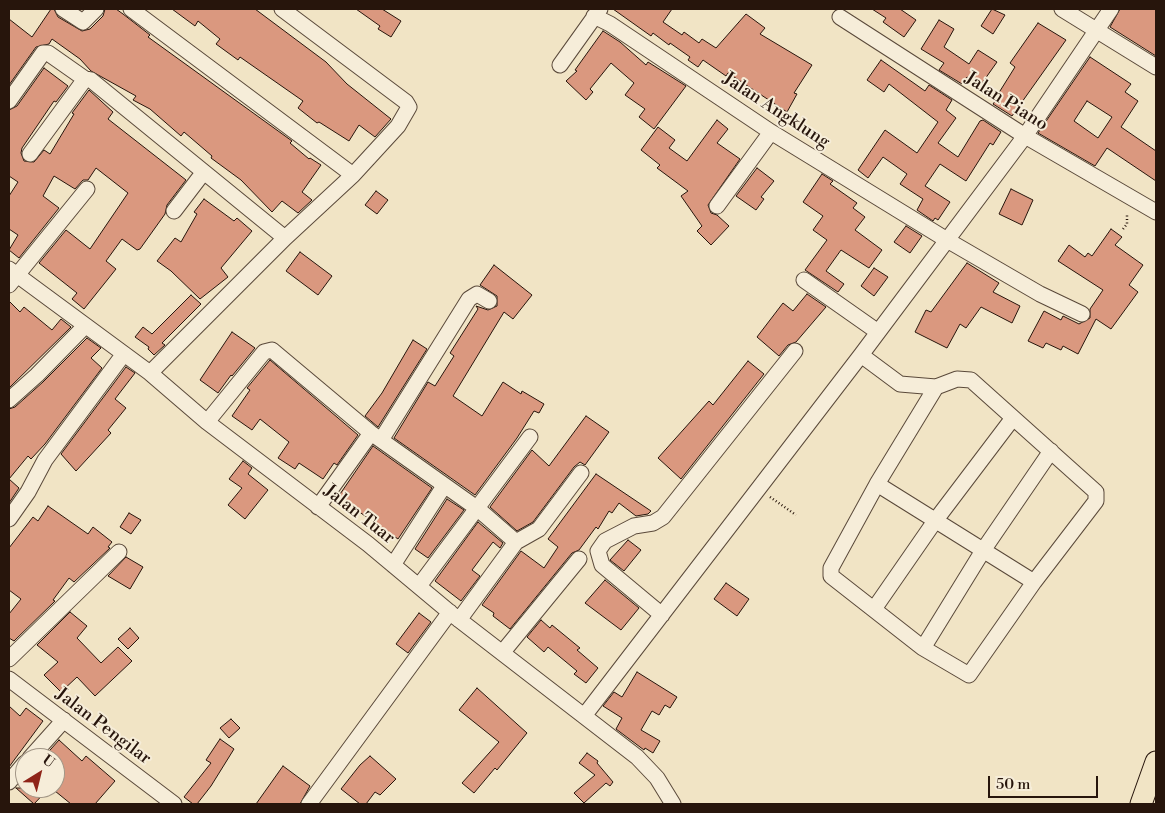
<!DOCTYPE html>
<style>
body{margin:0}
#map{position:relative;width:1165px;height:813px;overflow:hidden;background:#f1e4c5;font-family:"Libre Bodoni",serif}
canvas{display:block}
.frame{position:absolute;inset:0;border:10px solid #27150c;pointer-events:none}
.north{position:absolute;left:15px;top:748px;width:50px;height:50px;box-sizing:border-box;background:#f6edd9;border:1px solid #a39787;border-radius:50%;rotate:36deg;font-size:14px;font-weight:700;line-height:20px;text-align:center;color:#27150c}
.north::after{content:'';display:block;margin:auto;width:18px;height:22px;background:#8f2418;clip-path:polygon(50% 0,100% 100%,50% 72%,0 100%)}
.scale{position:absolute;left:988px;top:776px;width:110px;height:22px;box-sizing:border-box;border:2px solid #27150c;border-top:0;padding-left:6px;font-size:15px;line-height:18px;white-space:nowrap;color:#27150c;-webkit-text-stroke:4px #f6edd9;paint-order:stroke}
</style>
<div id="map">
<canvas width="1165" height="813"></canvas>
<div class="frame"></div>
<div class="north">U</div>
<div class="scale">50 m</div>
</div>
<script>
const g = document.querySelector('canvas').getContext('2d');
g.lineJoin = 'round';
function paint(path, color) {
  g.fillStyle = color;
  g.fill(path, 'evenodd');
}
function toPath(rows) {
  const path = new Path2D();
  for (const r of rows) {
    path.moveTo(r[0], r[1]);
    for (let i = 2; i < r.length; i += 2) path.lineTo(r[i], r[i + 1]);
  }
  return path;
}
function trace(path, color, width, dash) {
  g.strokeStyle = color;
  g.lineWidth = width;
  g.lineCap = dash ? 'butt' : 'round';
  g.setLineDash(dash || []);
  g.stroke(path);
}
function label(font, color, halo, rows, align = 'center') {
  g.font = font + ' "Libre Bodoni",serif';
  g.lineWidth = 4;
  g.setLineDash([]);
  g.textBaseline = 'middle';
  g.strokeStyle = halo;
  g.fillStyle = color;
  for (const [text, x, y, turn = 0] of rows) {
    g.save();
    g.translate(x, y);
    g.rotate((+turn || 0) * Math.PI / 180);
    g.textAlign = isNaN(turn) ? turn : align;
    if (halo) g.strokeText(text, 0, 0);
    g.fillText(text, 0, 0);
    g.restore();
  }
}
const building = toPath([
 [51,9,54,9,58,17,82,31,90,29,103,16,105,9,116,9,123,14,150,35,148,37,292,141,290,143,309,159,310,158,321,165,302,192,312,200,298,213,282,201,272,212,241,180,211,158,212,156,184,132,181,136,150,109,133,100,136,96,91,71,80,59,52,39,49,44,36,47,9,85,9,19,32,37,51,9],
 [172,9,255,9,326,62,347,84,391,119,375,137,359,125,349,141,319,122,317,123,298,108,303,101,240,57,238,60,216,44,220,39,198,21,195,26,172,9],
 [356,9,382,9,401,21,391,37,378,29,380,26,356,9],
 [613,9,672,9,663,22,682,35,684,32,699,43,702,39,716,48,746,14,765,28,760,34,812,65,794,93,797,94,787,112,728,73,726,76,703,60,698,67,688,60,690,57,670,43,669,45,653,33,651,36,613,9],
 [872,9,900,9,916,20,904,37,883,22,886,18,872,9],
 [992,9,1005,15,993,34,981,26,992,9],
 [1120,9,1156,9,1156,56,1110,27,1120,9],
 [939,20,954,29,944,47,969,64,978,50,997,62,980,86,967,77,962,84,939,70,944,63,921,49,939,20],
 [1038,23,1066,40,1012,116,993,104,996,100,995,99,1015,67,1010,63,1038,23],
 [603,31,620,42,646,65,648,62,686,86,654,129,639,117,645,109,625,95,634,83,611,63,590,89,593,92,586,100,566,81,577,71,575,70,603,31],
 [1090,57,1131,84,1125,92,1138,101,1121,127,1156,151,1156,181,1107,148,1095,166,1038,133,1090,57],
 [1087,101,1112,117,1098,138,1074,121,1087,101],
 [881,60,925,91,929,85,952,100,946,110,956,118,938,143,958,157,980,121,983,120,1001,132,993,145,990,143,966,181,940,164,925,186,950,202,938,220,935,218,933,221,917,210,923,199,900,184,907,174,883,157,868,178,858,170,885,130,917,153,938,122,889,84,884,92,867,80,881,60],
 [44,68,68,86,56,102,54,101,22,148,21,153,24,161,34,162,44,150,50,154,74,114,72,113,89,90,113,112,108,119,186,180,167,205,165,214,140,249,137,250,122,239,106,261,116,269,84,309,72,299,77,293,39,263,66,230,90,249,128,193,96,168,88,180,83,180,75,189,54,176,43,196,59,208,19,258,9,250,18,235,9,229,9,196,18,182,9,176,9,110,17,106,44,68],
 [717,120,728,129,717,143,740,159,708,205,711,213,717,215,729,226,711,245,697,231,702,226,681,196,688,191,657,168,660,165,641,150,658,127,675,140,669,148,687,161,717,120],
 [757,168,774,181,761,197,764,199,756,210,736,196,757,168],
 [822,174,833,181,830,184,857,203,853,208,865,217,855,230,882,250,869,268,841,250,826,271,844,284,838,292,805,270,827,240,813,230,823,216,803,202,822,174],
 [1011,189,1033,200,1022,225,999,214,1011,189],
 [376,191,388,200,377,214,365,205,376,191],
 [204,199,234,221,237,218,252,231,221,268,228,277,200,299,171,271,157,261,175,238,181,242,197,214,194,212,204,199],
 [906,226,922,236,910,253,894,242,906,226],
 [1111,229,1122,237,1115,245,1143,265,1129,285,1138,292,1111,329,1096,319,1078,354,1063,346,1061,350,1046,343,1043,348,1028,341,1044,311,1061,320,1063,316,1079,324,1090,318,1090,309,1103,290,1058,261,1069,245,1085,257,1088,253,1092,256,1111,229],
 [300,252,332,276,318,295,286,271,300,252],
 [967,263,999,283,993,292,1020,306,1012,323,981,307,966,328,960,324,947,348,915,332,926,310,931,312,967,263],
 [494,265,532,295,513,319,504,312,453,396,482,416,503,382,521,394,522,391,544,404,539,413,534,411,517,438,475,495,394,438,428,382,435,386,454,356,450,353,478,309,476,306,488,310,497,306,497,296,480,285,494,265],
 [874,268,888,277,874,296,861,286,874,268],
 [807,294,826,307,796,342,788,345,779,356,757,337,783,303,793,311,807,294],
 [191,295,201,304,162,343,165,345,154,355,148,349,149,347,135,337,143,327,152,334,191,295],
 [9,301,20,312,24,307,52,330,61,319,71,327,9,388,9,301],
 [232,332,255,348,232,376,231,375,218,393,200,380,232,332],
 [87,338,101,348,91,358,102,368,45,444,31,459,28,456,9,479,19,488,9,503,9,409,15,407,43,382,87,338],
 [413,340,427,349,378,427,365,416,382,393,413,340],
 [270,360,358,435,337,465,334,463,323,479,299,463,295,469,278,458,289,442,260,419,252,430,232,416,250,390,247,388,270,360],
 [748,361,764,374,681,479,658,458,709,401,713,405,748,361],
 [126,367,135,373,115,399,126,408,108,430,111,433,76,471,61,454,126,367],
 [586,416,609,432,585,465,580,462,574,467,533,522,517,531,490,507,532,450,549,466,586,416],
 [373,446,432,488,398,539,338,497,373,446],
 [243,461,252,468,248,474,268,490,245,519,228,505,242,488,229,479,243,461],
 [596,474,651,511,648,514,636,516,619,503,612,513,609,511,598,529,596,527,579,550,572,553,510,629,493,616,494,613,482,605,521,551,544,568,558,547,548,539,596,474],
 [447,499,464,510,428,558,415,549,447,499],
 [48,506,88,534,93,527,112,542,108,547,110,548,74,582,69,578,53,600,55,601,14,641,9,638,9,614,21,599,9,590,9,548,33,517,38,521,48,506],
 [129,513,141,520,131,534,120,527,129,513],
 [478,522,503,543,500,548,493,542,472,570,480,576,461,601,435,581,478,522],
 [628,540,641,550,624,571,610,560,628,540],
 [126,557,143,567,130,589,108,576,126,557],
 [605,580,639,608,621,630,585,603,605,580],
 [726,583,749,599,737,616,714,599,726,583],
 [70,612,87,626,77,638,101,663,118,647,132,661,95,696,77,677,61,692,44,675,58,662,37,645,70,612],
 [419,613,431,622,408,653,396,644,419,613],
 [541,620,550,628,552,625,580,648,577,650,598,668,586,683,574,674,577,671,548,647,544,652,527,637,541,620],
 [130,628,139,638,128,649,118,639,130,628],
 [637,672,677,697,670,708,665,705,659,715,652,711,641,730,660,741,653,753,645,748,644,750,616,729,622,718,603,706,614,692,622,697,637,672],
 [477,688,527,733,497,770,495,768,474,793,462,783,499,742,459,710,477,688],
 [9,706,20,716,26,708,43,721,9,767,9,706],
 [231,719,240,728,229,738,220,728,231,719],
 [220,739,234,749,211,786,197,804,193,804,184,797,211,763,206,760,220,739],
 [59,740,82,761,86,756,115,781,95,804,71,804,55,791,55,758,43,758,59,740],
 [587,753,598,761,597,763,613,782,610,786,606,783,584,803,574,793,595,775,579,763,587,753],
 [370,756,396,779,380,795,375,792,366,804,360,804,341,789,360,765,370,756],
 [283,766,310,786,300,804,256,804,283,766],
 [16,788,49,788,34,804,16,788]
]);
const path = toPath([
 [1123,229,1127,224,1127,213],
 [770,497,796,515]
]);
const minor = toPath([
 [63,9,83,22,96,9],
 [131,9,353,175],
 [1062,9,1156,67],
 [594,16,610,24,771,132,947,240,1040,294,1082,314],
 [840,17,1025,136,1156,212],
 [560,65,600,9],
 [9,101,43,53,48,53,85,79,91,80,285,238],
 [30,154,85,79],
 [717,206,771,132],
 [174,211,203,173],
 [9,269,150,373,207,422,368,544,453,615,637,757,657,778,673,804],
 [804,280,878,332],
 [9,285,87,189],
 [861,355,900,384,936,387],
 [150,373,285,238,353,175,398,126,409,107,406,102,282,9],
 [9,400,37,375,85,326],
 [207,422,264,352,272,350,371,433,478,509,516,542],
 [381,440,469,299,477,294,489,301],
 [877,484,831,568,831,576,923,648,969,675,1034,582,1096,501,1096,492,971,380,957,379,936,387,877,484,1034,582],
 [318,507,371,433],
 [9,519,28,492,45,460,123,355],
 [393,565,444,486],
 [419,586,530,437],
 [874,609,935,521,1013,418],
 [662,615,602,565,598,551,605,541,634,526,653,523,663,517,795,351],
 [459,620,516,542,539,529,581,473],
 [923,648,984,549,1051,451],
 [502,653,579,559],
 [9,659,119,552],
 [9,679,174,804],
 [584,716,861,355,1025,136,1111,9],
 [30,758,64,720],
 [9,782,25,763],
 [309,804,450,612]
]);
const highway = toPath([
 [1141,804,1156,762]
]);
const streetNames = [
 ["Jalan Piano",1006,102,32],
 ["Jalan Angklung",776,111,33],
 ["Jalan Tuar",359,515,38],
 ["Jalan Pengilar",103,727,37]
];
paint(building, '#da987f');
trace(building, '#27150c', 1);
trace(minor, '#5a493a', 17);
trace(highway, '#27150c', 23);
trace(path, '#27150c', 2.5, [1, 2.5]);
trace(minor, '#f6edd9', 15);
trace(highway, '#f1e4c5', 21);
label('18px', '#27150c', '#f6edd9', streetNames);
</script>
